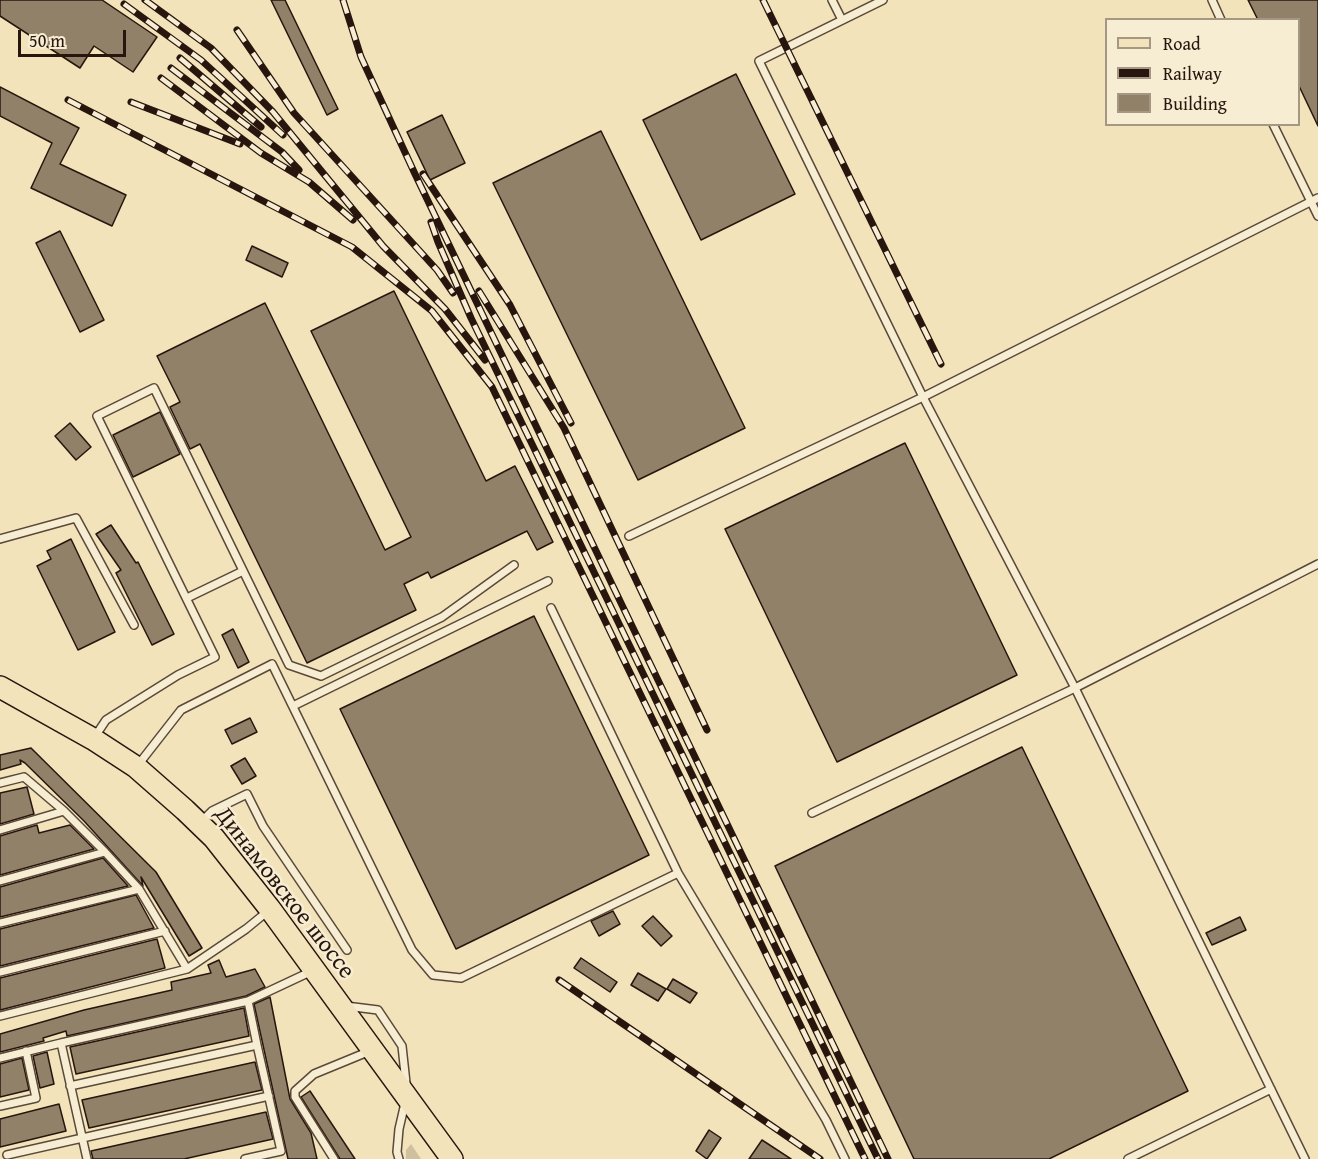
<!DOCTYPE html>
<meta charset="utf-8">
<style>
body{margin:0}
#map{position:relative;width:1318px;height:1159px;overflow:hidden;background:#f2e3bb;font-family:"Gentium Book Plus",serif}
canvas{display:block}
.legend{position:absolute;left:1105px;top:18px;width:195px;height:108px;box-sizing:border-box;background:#f7edd3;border:2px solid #a49784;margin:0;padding:8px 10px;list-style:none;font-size:18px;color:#28160e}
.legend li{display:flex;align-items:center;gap:12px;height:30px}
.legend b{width:30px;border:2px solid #a49784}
.scale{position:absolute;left:18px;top:30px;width:108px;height:27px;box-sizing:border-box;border:3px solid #28160e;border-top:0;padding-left:8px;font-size:18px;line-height:21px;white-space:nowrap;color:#28160e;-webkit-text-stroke:4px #f7edd3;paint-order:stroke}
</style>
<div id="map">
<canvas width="1318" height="1159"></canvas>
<ul class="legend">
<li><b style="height:8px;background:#f2e3bb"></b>Road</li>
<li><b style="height:8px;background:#28160e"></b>Railway</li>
<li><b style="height:16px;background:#918168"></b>Building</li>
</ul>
<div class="scale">50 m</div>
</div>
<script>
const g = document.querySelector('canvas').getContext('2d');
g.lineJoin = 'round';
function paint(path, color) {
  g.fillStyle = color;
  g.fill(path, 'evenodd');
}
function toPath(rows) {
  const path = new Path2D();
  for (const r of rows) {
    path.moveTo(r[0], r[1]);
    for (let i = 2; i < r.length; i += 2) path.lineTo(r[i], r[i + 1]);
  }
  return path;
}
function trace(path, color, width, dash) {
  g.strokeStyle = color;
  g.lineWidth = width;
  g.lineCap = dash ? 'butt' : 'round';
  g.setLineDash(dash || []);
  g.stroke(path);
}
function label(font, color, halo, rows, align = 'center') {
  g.font = font + ' "Gentium Book Plus",serif';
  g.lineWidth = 5;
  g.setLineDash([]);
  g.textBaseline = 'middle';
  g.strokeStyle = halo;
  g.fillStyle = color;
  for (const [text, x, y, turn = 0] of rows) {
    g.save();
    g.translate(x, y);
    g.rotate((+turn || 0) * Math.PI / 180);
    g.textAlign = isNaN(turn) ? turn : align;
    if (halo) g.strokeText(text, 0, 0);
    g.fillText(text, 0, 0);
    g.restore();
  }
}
const green = toPath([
 [411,1144,421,1159,406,1159,406,1150]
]);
const building = toPath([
 [0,0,102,0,157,37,133,72,94,46,80,68,0,16,0,0],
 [271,0,285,0,338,109,327,115,271,0],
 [1248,0,1318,0,1318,126,1299,86,1299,20,1258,20,1248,0],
 [736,74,795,194,701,240,643,120,736,74],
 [0,87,79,128,60,164,126,195,112,226,31,188,52,143,0,116,0,87],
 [442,115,465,163,430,180,407,132,442,115],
 [601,131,745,428,638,480,493,183,601,131],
 [60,231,104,320,80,332,36,243,60,231],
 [252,246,288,263,282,277,246,260,252,246],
 [394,291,486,481,515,466,553,542,537,550,527,531,431,578,428,572,404,584,416,610,307,663,200,444,190,449,170,407,180,402,157,356,265,303,385,550,411,537,311,331,394,291],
 [160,412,180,454,133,477,113,435,160,412],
 [70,423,91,447,76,460,55,436,70,423],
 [905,443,1017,675,837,762,725,529,905,443],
 [111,525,136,563,138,562,174,634,152,645,116,573,121,570,96,534,111,525],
 [71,539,115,632,78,650,37,566,51,559,47,551,71,539],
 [534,616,649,855,456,949,340,709,534,616],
 [233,629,249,662,238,668,222,635,233,629],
 [250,718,257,732,232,744,225,730,250,718],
 [1022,747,1188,1091,1049,1159,914,1159,775,866,1022,747],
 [31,748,156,872,202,948,189,956,141,877,143,886,84,821,25,763,20,760,21,764,0,770,0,755,31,748],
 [245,758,256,776,242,784,231,766,245,758],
 [27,787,34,814,0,824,0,793,27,787],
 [37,825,39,833,70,825,94,849,0,875,0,836,37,825],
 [103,858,128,886,0,917,0,887,103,858],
 [136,895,154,928,0,966,0,929,136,895],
 [613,911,620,924,599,936,591,921,613,911],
 [653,916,672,936,661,946,642,926,653,916],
 [1240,917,1246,930,1212,945,1206,933,1240,917],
 [157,939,165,968,0,1010,0,978,157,939],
 [581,958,617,982,610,992,574,968,581,958],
 [219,960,226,977,255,969,265,987,246,996,67,1036,66,1031,43,1038,44,1041,0,1052,0,1034,84,1010,172,990,171,982,211,973,208,965,219,960],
 [638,973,666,989,658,1001,631,985,638,973],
 [673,979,697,993,690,1003,667,989,673,979],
 [270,997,290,1099,311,1133,317,1159,288,1159,254,1004,270,997],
 [244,1008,249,1036,76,1074,70,1047,244,1008],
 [47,1052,54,1084,40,1088,33,1056,47,1052],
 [22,1058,29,1090,0,1097,0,1064,22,1058],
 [255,1062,262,1090,89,1128,82,1100,255,1062],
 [310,1091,355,1159,340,1159,301,1097,310,1091],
 [59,1104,66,1131,0,1147,0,1119,59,1104],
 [266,1112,273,1139,184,1159,93,1159,91,1151,266,1112],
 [709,1130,721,1138,707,1159,696,1151,709,1130],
 [762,1140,791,1159,749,1159,762,1140]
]);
const lane = toPath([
 [832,0,842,20],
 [883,0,759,61,923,397,1075,688,1305,1159],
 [1212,0,1221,20],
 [1273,124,1318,216],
 [629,536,923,397,1318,198],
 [0,539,76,518,134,625],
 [187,598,243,571],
 [551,608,678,873,826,1120,845,1159],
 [293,706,548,581],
 [94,738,106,720,178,675,215,657,97,416,154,388,289,665,321,676,442,617,514,565],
 [138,765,181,710,272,664,412,950,433,975,461,978,678,873],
 [0,783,24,777,64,811,105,852,139,889,187,969],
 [812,813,1075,688,1318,564],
 [200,823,212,811,247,794,263,826,347,950],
 [0,830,64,811],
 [0,881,105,852],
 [0,923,139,889],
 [0,972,165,931],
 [248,1001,257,1045],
 [346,1006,378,1010,402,1046,406,1083],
 [0,1016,187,969,246,929,268,911],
 [0,1058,61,1043],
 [70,1086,257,1045,281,1151,245,1159],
 [0,1106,36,1098,26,1051],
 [7,1155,269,1096],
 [87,1159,61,1043,248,1001,312,971],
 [334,1159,295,1097,295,1091,314,1074,370,1051],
 [399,1159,397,1152,399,1129,405,1103],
 [1128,1159,1271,1089]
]);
const primary = toPath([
 [0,687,93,739,136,767,185,810,214,838,270,909,452,1159]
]);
const rail = toPath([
 [145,0,211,48,273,112,383,246,445,309,485,360],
 [343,0,361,57,415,174,888,1159],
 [763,0,941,364],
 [124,4,201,60,283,135],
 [237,30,294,113,437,270,453,293],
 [180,58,261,127],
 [171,68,282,152,299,170],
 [161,78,261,153,309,182,353,220],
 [68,100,352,247,432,311,492,387,865,1159],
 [131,102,240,144],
 [423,174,510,305,571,423],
 [431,222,438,242,471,318,878,1159],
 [479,291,564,428,707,730],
 [559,980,820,1159]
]);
const streetNames = [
 ["Динамовское шоссе",284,893,52]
];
paint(green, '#d0c09e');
paint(building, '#918168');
trace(building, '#28160e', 1.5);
trace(lane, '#5a4939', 10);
trace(primary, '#28160e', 24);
trace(lane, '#f7edd3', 7);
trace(primary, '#f2e3bb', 21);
trace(rail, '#28160e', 7);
trace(rail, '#f7edd3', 4.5, [14]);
label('24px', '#28160e', '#f7edd3', streetNames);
</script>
